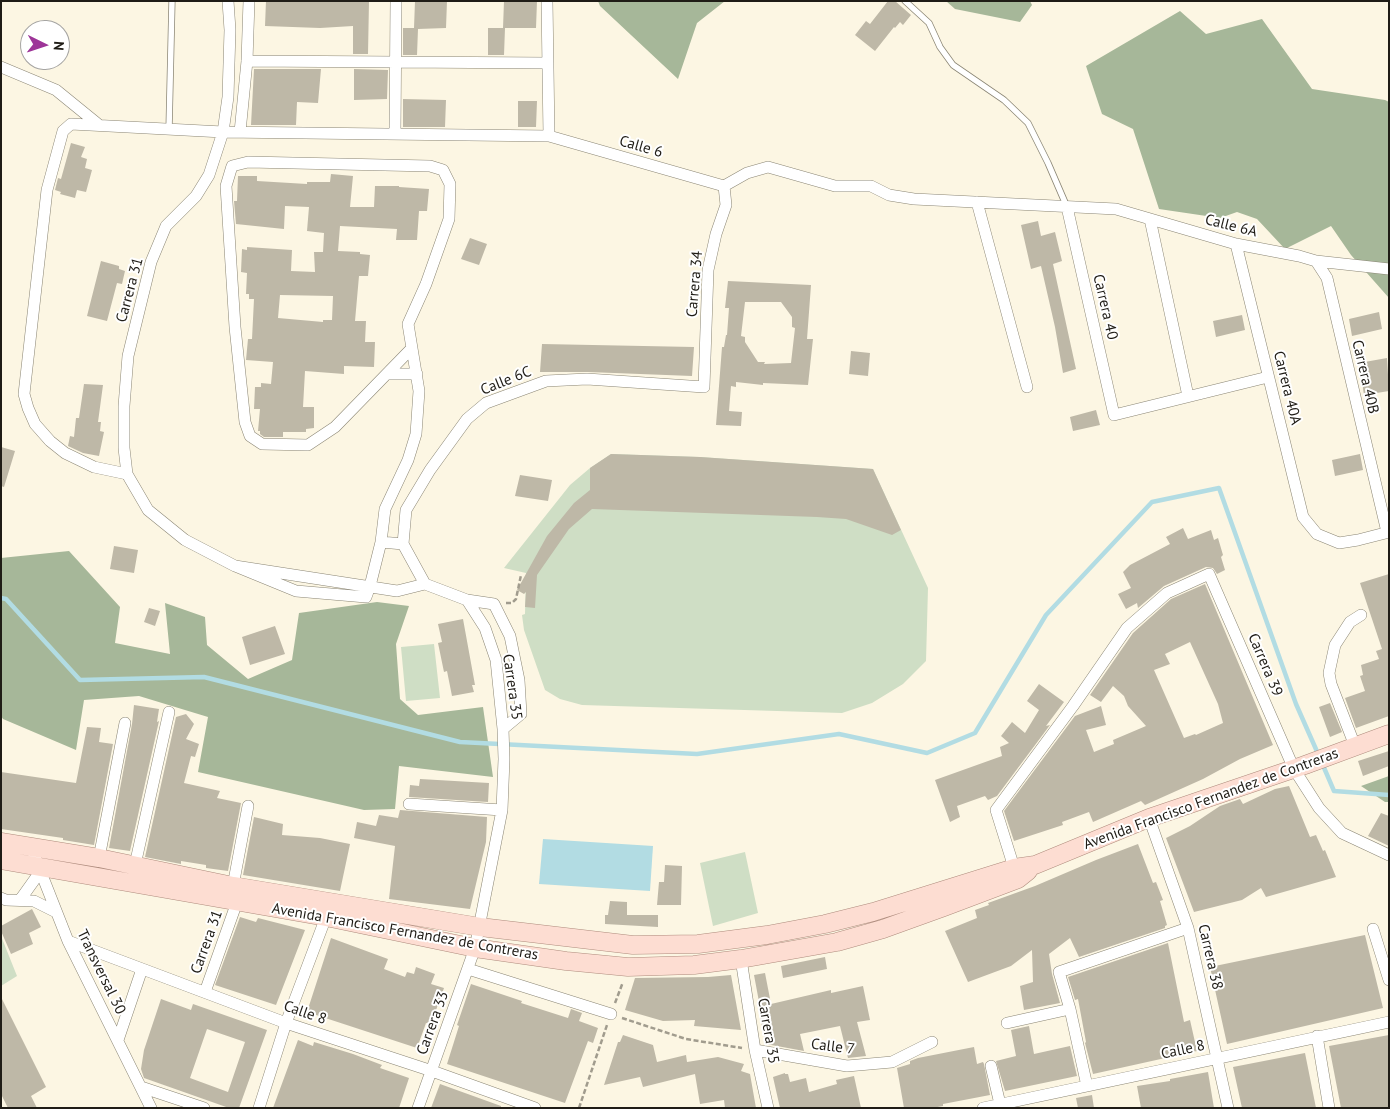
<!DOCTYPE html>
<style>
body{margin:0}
#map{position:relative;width:1390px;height:1109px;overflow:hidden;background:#fcf6e3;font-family:"PT Sans",sans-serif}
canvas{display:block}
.frame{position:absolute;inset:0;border:2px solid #1f1c16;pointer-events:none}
.north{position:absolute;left:20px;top:20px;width:50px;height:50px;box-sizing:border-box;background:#fff;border:1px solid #a5a4a2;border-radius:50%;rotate:94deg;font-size:14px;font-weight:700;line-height:20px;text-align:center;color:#1f1c16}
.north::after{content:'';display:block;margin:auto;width:18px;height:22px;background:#9d3598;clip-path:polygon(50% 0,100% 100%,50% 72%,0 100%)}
</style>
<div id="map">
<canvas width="1390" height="1109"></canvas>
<div class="frame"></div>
<div class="north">N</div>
</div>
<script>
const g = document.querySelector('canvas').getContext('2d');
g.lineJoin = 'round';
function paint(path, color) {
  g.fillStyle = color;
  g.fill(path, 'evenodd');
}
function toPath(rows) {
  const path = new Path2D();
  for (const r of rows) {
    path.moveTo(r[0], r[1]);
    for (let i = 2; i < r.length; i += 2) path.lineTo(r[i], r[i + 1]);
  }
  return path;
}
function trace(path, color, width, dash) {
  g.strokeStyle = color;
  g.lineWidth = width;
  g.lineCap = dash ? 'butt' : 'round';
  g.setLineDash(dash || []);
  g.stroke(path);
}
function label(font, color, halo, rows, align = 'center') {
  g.font = font + ' "PT Sans",sans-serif';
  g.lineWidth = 4;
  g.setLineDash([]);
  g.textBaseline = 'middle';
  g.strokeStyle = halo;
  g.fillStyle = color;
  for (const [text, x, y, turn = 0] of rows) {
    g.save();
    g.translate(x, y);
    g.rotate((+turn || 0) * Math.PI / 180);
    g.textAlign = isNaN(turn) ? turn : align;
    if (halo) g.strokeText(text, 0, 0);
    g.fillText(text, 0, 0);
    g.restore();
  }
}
const green = toPath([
 [611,454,700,457,873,469,928,588,926,661,903,684,872,703,842,713,582,705,560,699,545,690,524,630,522,615,525,614,526,573,504,568,570,485,590,468],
 [434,644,440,698,406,701,401,647],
 [745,852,758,913,713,926,700,863],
 [1,936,17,976,1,986]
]);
const forest = toPath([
 [598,1,725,1,697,23,678,79,600,6],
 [946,1,1030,1,1032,5,1020,22,955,9],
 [1180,11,1206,34,1262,19,1312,89,1385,100,1389,102,1389,298,1351,255,1331,226,1285,249,1257,219,1237,212,1220,218,1159,209,1133,129,1102,114,1086,66],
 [69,551,120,607,115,643,170,654,165,603,205,617,207,645,248,679,292,660,299,613,377,602,409,606,396,644,400,699,418,715,483,707,493,777,399,766,395,809,364,810,198,772,208,717,139,696,84,700,76,750,3,719,1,716,1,558],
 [1389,776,1389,802,1385,802,1361,786]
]);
const water = toPath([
 [543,839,653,846,650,891,539,884]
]);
const stream = toPath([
 [1,598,6,599,80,680,204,677,460,742,697,754,839,734,927,753,975,733,1046,615,1152,502,1219,488,1296,704,1319,756],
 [1322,763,1334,791,1389,795]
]);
const building = toPath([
 [266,1,369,1,368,54,353,54,353,26,320,28,265,26],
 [415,1,447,1,446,28,418,29,417,55,403,55,403,28,414,28],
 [504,1,537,1,536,28,505,28,504,55,488,55,488,28,503,28],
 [888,1,895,1,911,15,903,25,900,22,895,28,894,27,875,51,855,35,866,21,870,24],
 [254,69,321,69,318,103,297,102,296,125,251,125],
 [354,69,388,70,387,99,354,100],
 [403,99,446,100,445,127,403,127],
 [518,101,537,101,536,127,518,127],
 [71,143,85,147,81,157,87,159,85,168,92,170,86,192,77,190,75,198,60,194,61,192,55,190,58,178,61,179],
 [331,174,353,176,350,207,374,207,375,186,399,186,399,187,429,189,427,211,419,211,417,240,396,240,397,229,340,226,338,251,360,252,360,254,370,255,368,276,359,276,355,321,366,321,365,342,375,342,374,367,344,366,344,374,305,371,303,407,314,407,314,428,306,429,306,432,283,432,283,437,264,437,260,434,260,431,258,431,260,409,254,409,255,387,261,387,261,383,271,384,273,362,246,360,248,339,252,339,254,299,249,299,249,294,246,294,247,273,241,272,242,249,247,250,247,247,292,250,291,271,315,272,314,252,323,252,324,233,307,231,309,207,285,206,284,229,236,224,234,201,237,201,238,176,257,176,257,181,307,184,307,182,330,182],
 [280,295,333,296,332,320,323,320,323,322,278,318],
 [1038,221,1041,236,1055,232,1062,261,1053,264,1076,369,1063,373,1055,327,1041,266,1031,269,1021,225],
 [470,238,487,244,479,265,461,259],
 [101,261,119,266,119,269,125,271,122,284,117,283,107,321,87,316],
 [728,281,811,285,807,339,813,339,808,385,763,383,763,385,736,382,736,387,731,386,729,411,742,412,741,426,716,425,722,347,724,347,726,335,727,335,729,308,725,308],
 [745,302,781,302,792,317,792,327,795,328,791,363,764,364,765,362,758,362,745,342,745,337,741,336],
 [1379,312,1382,329,1352,336,1349,319],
 [1242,315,1245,330,1216,337,1213,321],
 [542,344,694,347,692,376,588,372,540,372],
 [851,351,870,353,868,376,849,374],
 [1387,358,1389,391,1364,395,1359,363],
 [84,384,103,385,98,422,101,422,100,431,104,432,99,456,83,453,68,446,70,436,74,437,76,418,79,418],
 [1096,410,1100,425,1073,431,1070,417],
 [1,447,15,451,4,487,1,486],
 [611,454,700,457,873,469,901,530,892,535,846,519,817,517,592,509,569,529,537,575,535,608,525,607,526,592,524,594,517,590,547,536,574,503,590,490,590,468],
 [1360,454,1363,470,1335,476,1332,460],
 [520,475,552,480,548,501,515,496],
 [1183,528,1188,539,1211,530,1214,540,1218,538,1223,555,1221,557,1225,570,1217,574,1213,568,1206,567,1164,586,1138,608,1137,603,1126,609,1118,594,1131,588,1123,572,1130,565,1170,544,1166,537],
 [114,546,138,550,134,573,110,569],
 [1389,574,1389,716,1356,728,1345,698,1365,691,1360,676,1363,675,1361,665,1379,659,1376,651,1382,649,1360,583],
 [1205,584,1273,745,1240,759,1203,779,1145,805,1141,801,1093,822,1089,812,1062,822,1063,825,1014,841,1004,811,1075,716,1101,706,1106,725,1086,730,1094,752,1114,744,1113,740,1146,726,1128,706,1124,696,1113,686,1101,702,1090,695,1133,633,1171,599],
 [1190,642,1218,704,1223,723,1196,735,1195,734,1184,738,1154,670,1170,664,1165,654],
 [149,608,160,611,155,626,144,622],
 [463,619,475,685,472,685,474,692,452,696,447,671,444,672,438,643,442,642,438,624],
 [275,626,285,654,250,665,242,637],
 [1039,684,1064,702,1046,726,1050,725,997,796,988,800,985,796,957,806,960,817,950,822,935,780,1002,756,1000,747,1009,743,1001,736,1012,722,1025,733,1039,710,1027,701],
 [1330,703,1342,732,1330,737,1319,707],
 [134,705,159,709,157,722,159,721,130,851,109,848,132,724],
 [186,714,194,724,186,739,199,744,195,757,191,756,184,783,220,791,217,798,241,803,228,871,206,868,206,865,181,861,181,864,145,857,176,717],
 [87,727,101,728,99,742,113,744,94,845,63,840,63,838,1,829,1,772,76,783],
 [1389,751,1389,766,1363,776,1358,761],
 [420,779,489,783,488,802,409,797,410,785,419,786],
 [1289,786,1310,837,1316,835,1323,851,1325,850,1336,877,1266,897,1261,888,1242,900,1194,912,1166,838,1190,826,1220,806,1240,799,1243,804,1275,789],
 [400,810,487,817,486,842,470,909,389,899,395,846,354,838,357,822,376,826,379,815,398,818],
 [1381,813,1389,816,1389,846,1368,836],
 [254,817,283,824,282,835,320,838,350,844,340,891,243,875],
 [1138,844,1153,883,1156,882,1163,900,1160,901,1167,925,1165,926,1165,928,1079,957,1070,938,1049,954,1052,974,1060,1003,1024,1010,1020,986,1033,982,1032,950,1011,966,968,982,945,931,977,918,975,910,989,905,988,903,1035,886,1096,860],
 [665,865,682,866,681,905,657,905,659,882,664,882],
 [610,901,627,902,627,915,658,915,658,927,605,924,605,915,608,915],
 [32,909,41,927,29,933,33,944,11,954,1,931,1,926],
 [240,917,256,922,258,918,305,930,276,1005,215,985],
 [1365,935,1383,1008,1227,1044,1210,967],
 [331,938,388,959,384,969,405,977,407,972,414,974,416,967,435,974,431,984,444,988,431,1024,426,1023,417,1048,307,1012],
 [1168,943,1184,1022,1190,1020,1197,1051,1093,1074,1085,1043,1086,1042,1078,999,1075,1000,1068,977],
 [825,957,827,969,783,978,781,966],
 [765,973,771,1004,831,990,831,993,863,986,870,1020,857,1022,866,1056,848,1058,840,1026,800,1034,804,1051,766,1044,758,1008,760,1007,754,975],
 [731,975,741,1030,694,1026,695,1020,663,1021,625,1010,635,978,708,977],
 [471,984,522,1001,521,1003,568,1018,571,1009,582,1013,579,1021,598,1028,593,1043,588,1041,565,1103,447,1064,459,1026,457,1025],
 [1,997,46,1087,31,1096,37,1108,8,1108,1,1094],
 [161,999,191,1010,193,1004,267,1030,239,1108,229,1108,144,1078,141,1069,144,1050],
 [207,1029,245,1042,228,1092,190,1078],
 [1029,1026,1034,1054,1070,1046,1077,1076,1005,1091,996,1061,1016,1056,1011,1030],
 [623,1035,653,1045,657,1062,686,1055,687,1062,718,1057,744,1064,741,1071,750,1074,756,1108,725,1108,724,1100,700,1104,695,1074,643,1087,640,1077,604,1085,618,1042,620,1042],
 [1389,1035,1389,1108,1341,1108,1329,1046],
 [298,1040,313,1046,314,1042,353,1054,382,1065,380,1068,409,1078,399,1108,273,1108],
 [974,1047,977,1064,983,1062,984,1064,990,1095,943,1104,943,1106,932,1108,904,1108,897,1068,910,1064,910,1061,918,1058],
 [1305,1053,1316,1108,1242,1108,1233,1067],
 [1208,1072,1214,1108,1141,1108,1137,1086,1170,1081,1170,1079],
 [785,1073,785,1074,788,1074,790,1082,806,1078,809,1092,837,1084,836,1080,854,1076,861,1108,780,1108,773,1077],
 [440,1084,501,1106,501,1108,431,1108],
 [1092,1095,1094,1108,1078,1108,1076,1098]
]);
const path = toPath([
 [506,603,512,603,516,599,521,575],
 [615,1003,623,982],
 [622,1018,686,1039,742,1048],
 [579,1108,607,1025]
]);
const service = toPath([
 [905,1,929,23,940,47,953,65,1004,100,1028,123,1048,163,1067,207],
 [169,129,172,1]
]);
const minor = toPath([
 [228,1,230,30,228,97,223,132,209,175,196,196,166,226,151,262,128,356,124,406,124,448,127,474,148,510,185,540,235,566,397,591,425,584],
 [547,1,549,136],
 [247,61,548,63],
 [1,67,56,90,99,125],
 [240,132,247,61,249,1],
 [395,134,396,1],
 [724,186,747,173,768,167,835,186,871,186,889,195,914,199,1116,209,1236,244,1299,256,1316,261,1389,269],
 [977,202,1027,387],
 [1067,207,1114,415,1268,377],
 [1150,219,1188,396],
 [1236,244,1303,517,1317,534,1339,543,1358,540,1389,532],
 [1316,261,1327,278,1387,532],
 [387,374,417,374],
 [127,474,94,467,65,453,50,441,35,424,28,408,24,394,47,190,63,131,71,124,223,132,549,136,724,186],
 [381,542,403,544],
 [403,544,406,510,430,470,467,419,486,403,546,381,587,379,704,387,708,270,716,234,726,205,724,186],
 [403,544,425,584],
 [235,566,296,591,366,597,370,586,381,542,385,509,408,460,416,434,419,391,408,324,426,284,449,219,450,184,443,170,430,166,248,162,232,166,226,186,235,327,245,422,250,436,262,444,308,445,335,427,411,349],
 [467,600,494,604,510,636,519,680,521,714,503,729],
 [1355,746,1331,684,1329,673,1335,645,1350,622,1361,615],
 [409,804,502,810],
 [1149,818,1188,928,1228,1108],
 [31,847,68,941,151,1108],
 [99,858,125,723],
 [135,865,169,712],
 [1016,874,996,810,1073,706,1127,628,1167,593,1209,574,1294,769,1319,808,1342,833,1389,855],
 [233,886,248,806],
 [1,898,6,900,34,901,56,912],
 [20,900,40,872],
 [1373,929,1389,980],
 [68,941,286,1023,432,1071,535,1108],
 [741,959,755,1050,768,1108],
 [468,969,611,1014],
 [205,992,237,902],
 [1007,1023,1070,1009],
 [1317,1036,1329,1108],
 [118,1040,142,969],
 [755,1050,847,1066,892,1062,932,1042],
 [991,1066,1000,1104],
 [1087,1086,1070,1009,1059,972,1188,928],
 [141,1087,204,1108],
 [259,1108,286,1023,326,917],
 [418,1108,475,948,502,810,504,759,503,729,496,660,485,628,467,600,425,584],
 [983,1108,1389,1022]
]);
const primary = toPath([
 [1,842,99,858,233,886,480,927,633,945,698,944,767,935,825,924,873,912,1014,868,1035,865,1149,818,1305,765,1389,734],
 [1,860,326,917,475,948,566,961,628,967,694,965,741,959,837,942,883,929,944,907,1018,879,1028,871]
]);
const streetNames = [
 ["Calle 6",641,147,16],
 ["Calle 6A",1231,226,14],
 ["Carrera 34",695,284,-85],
 ["Carrera 31",130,290,-75],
 ["Carrera 40",1105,307,77],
 ["Carrera 40B",1365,377,77],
 ["Calle 6C",506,381,-22],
 ["Carrera 40A",1287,388,76],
 ["Carrera 39",1265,665,67],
 ["Carrera 35",512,687,82],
 ["Avenida Francisco Fernandez de Contreras",1211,799,-20],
 ["Avenida Francisco Fernandez de Contreras",405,932,10],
 ["Carrera 31",207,942,-70],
 ["Carrera 38",1210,957,77],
 ["Transversal 30",101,972,64],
 ["Calle 8",305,1013,19],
 ["Carrera 33",433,1023,-70],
 ["Carrera 35",768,1031,80],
 ["Calle 7",833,1047,7],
 ["Calle 8",1183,1050,-12]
];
paint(green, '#cfdec5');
paint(forest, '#a6b799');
paint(water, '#b2dce3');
trace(stream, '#b2dce3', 4.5);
paint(building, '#beb8a7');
trace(service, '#8b8675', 7);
trace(minor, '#8b8675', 12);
trace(primary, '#ae8b7d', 19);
trace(path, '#a19c8e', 2.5, [5, 2.5]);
trace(service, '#fff', 5.5);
trace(minor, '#fff', 11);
trace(primary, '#fdddd2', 18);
label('15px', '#1f1c16', '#fff', streetNames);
</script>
